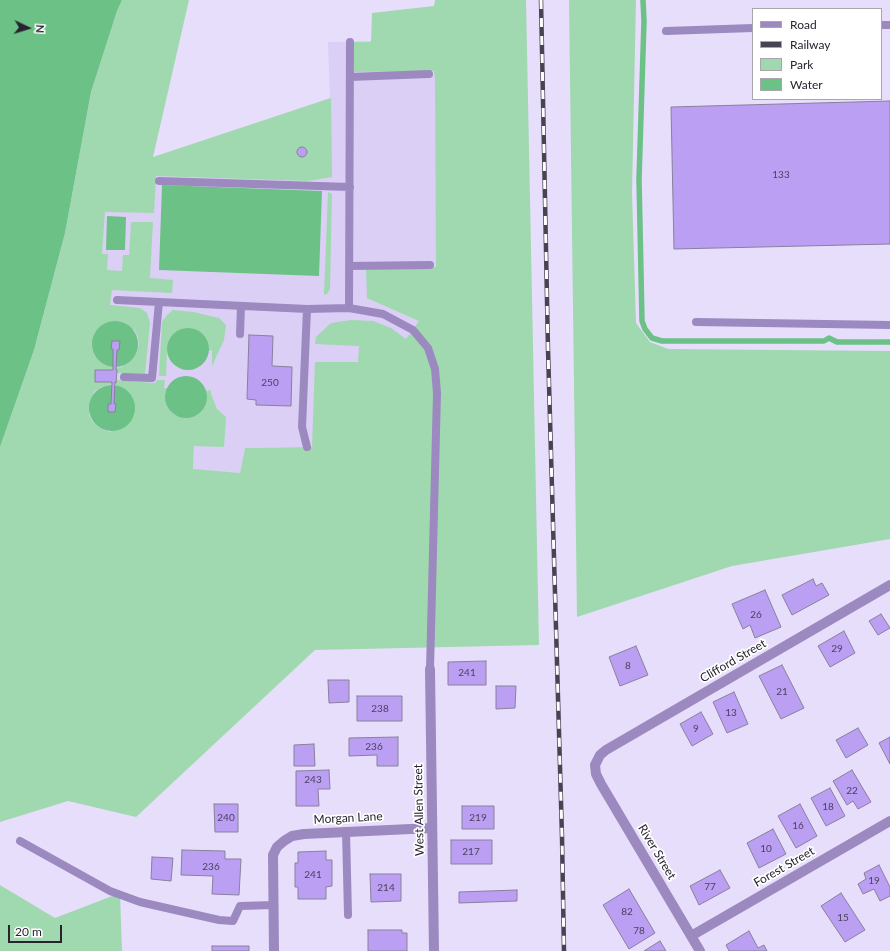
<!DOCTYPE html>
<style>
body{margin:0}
#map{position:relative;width:890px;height:951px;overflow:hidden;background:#e7defc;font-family:Lato,sans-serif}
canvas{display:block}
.legend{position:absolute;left:752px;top:8px;width:130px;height:92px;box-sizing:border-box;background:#fff;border:1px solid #a9a7ac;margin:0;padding:5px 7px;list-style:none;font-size:12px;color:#27232f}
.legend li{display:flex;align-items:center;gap:8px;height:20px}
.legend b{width:20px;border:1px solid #a9a7ac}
.north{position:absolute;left:8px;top:8px;width:40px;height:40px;-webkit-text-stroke:3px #fff;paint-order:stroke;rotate:94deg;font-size:11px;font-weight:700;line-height:16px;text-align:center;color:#27232f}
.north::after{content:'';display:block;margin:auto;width:14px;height:18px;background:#27232f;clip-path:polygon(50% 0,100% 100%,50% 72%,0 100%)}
.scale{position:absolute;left:8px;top:925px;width:54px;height:18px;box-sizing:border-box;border:2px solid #27232f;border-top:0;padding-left:5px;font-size:12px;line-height:14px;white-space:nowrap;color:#27232f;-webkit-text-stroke:3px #fff;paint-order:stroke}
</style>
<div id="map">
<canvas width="890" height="951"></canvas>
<ul class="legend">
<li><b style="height:5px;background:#9b89c0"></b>Road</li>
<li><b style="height:5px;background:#484352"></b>Railway</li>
<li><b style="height:11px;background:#a0d9af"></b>Park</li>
<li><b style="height:11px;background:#6bc186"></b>Water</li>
</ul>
<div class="north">N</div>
<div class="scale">20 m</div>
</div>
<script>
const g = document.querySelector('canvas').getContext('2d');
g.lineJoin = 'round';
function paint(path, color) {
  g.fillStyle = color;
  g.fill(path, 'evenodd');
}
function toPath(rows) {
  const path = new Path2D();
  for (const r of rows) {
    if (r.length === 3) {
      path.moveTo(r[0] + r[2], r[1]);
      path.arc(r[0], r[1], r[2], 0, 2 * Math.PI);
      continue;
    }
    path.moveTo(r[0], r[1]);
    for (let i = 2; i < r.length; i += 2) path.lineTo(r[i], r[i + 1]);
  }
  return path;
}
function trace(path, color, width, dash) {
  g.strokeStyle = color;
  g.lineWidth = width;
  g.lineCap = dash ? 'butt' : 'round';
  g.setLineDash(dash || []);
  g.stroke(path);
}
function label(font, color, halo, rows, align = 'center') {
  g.font = font + ' Lato,sans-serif';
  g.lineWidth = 3.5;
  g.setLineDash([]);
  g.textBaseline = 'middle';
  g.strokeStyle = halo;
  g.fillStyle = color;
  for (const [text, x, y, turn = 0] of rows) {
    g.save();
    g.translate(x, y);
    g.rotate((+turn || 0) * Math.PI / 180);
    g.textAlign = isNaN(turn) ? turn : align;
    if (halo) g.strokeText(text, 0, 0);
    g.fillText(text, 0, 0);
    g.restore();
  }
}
const built = toPath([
 [456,39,458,263,334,448,312,447,245,448,240,473,193,470,194,446,72,438,101,206,152,158,330,98,328,42]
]);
const green = toPath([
 [122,0,189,0,153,157,331,98,332,177,308,181,156,176,154,213,105,212,102,254,108,254,107,270,122,271,123,255,129,255,131,222,153,222,150,278,173,280,172,293,112,290,110,305,140,308,147,313,150,323,145,374,117,373,117,371,116,370,116,368,122,367,139,345,138,337,134,329,113,366,113,370,96,370,95,382,112,382,112,384,101,387,94,392,89,414,92,421,97,426,104,430,111,432,117,385,115,384,115,382,116,382,116,380,155,383,157,380,165,380,164,388,167,388,165,395,168,408,172,413,178,416,206,398,206,391,211,390,211,394,217,409,226,417,224,447,194,446,193,469,240,473,245,448,312,447,315,362,358,362,359,346,315,344,316,337,331,323,351,320,373,321,391,328,406,339,419,321,367,298,366,269,436,267,435,79,434,71,354,72,353,42,371,42,372,13,434,6,435,0,526,0,539,645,315,650,136,817,68,801,0,822,0,447,34,350,65,233,91,92,117,11],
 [569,0,636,0,632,193,636,323,650,342,668,349,890,351,890,539,732,566,577,617],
 [328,192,332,194,330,289,327,294,324,295],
 [173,310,194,312,210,316,219,318,226,325,224,340,212,366,212,350,209,351,208,344,167,347,167,354,166,376,159,376,162,322,167,315],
 [0,885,55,918,120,893,122,951,0,951]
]);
const water = toPath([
 [0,0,122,0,117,11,91,92,65,233,34,350,0,447],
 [162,185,322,191,319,276,159,270],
 [107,216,126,217,125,250,106,250],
 [115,344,23],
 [188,349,21],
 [186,397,21],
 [112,408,23]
]);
const stream = toPath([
 [643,0,644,21,639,179,642,321,645,329,652,338,662,341,824,341,829,338,837,342,890,342]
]);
const building = toPath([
 [890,101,890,244,674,249,671,107,890,101],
 [302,152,5],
 [249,335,273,336,272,366,292,367,291,406,256,405,256,400,247,399,249,335],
 [112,341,120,341,119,350,117,350,116,370,117,370,116,383,115,382,114,404,116,404,115,412,108,412,108,404,111,404,112,382,95,382,95,370,113,370,113,349,111,349,112,341],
 [813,579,816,586,822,583,829,595,792,615,782,595,813,579],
 [765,590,781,627,755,638,750,625,743,629,732,604,765,590],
 [881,614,890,628,878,635,869,621,881,614],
 [844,631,855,653,830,667,818,646,844,631],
 [636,646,648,675,620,686,609,657,636,646],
 [486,661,486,685,448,685,448,662,486,661],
 [782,665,804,708,781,719,759,676,782,665],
 [328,680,349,680,349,702,329,703,328,680],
 [496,686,516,686,515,708,496,709,496,686],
 [734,692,748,724,727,733,713,702,734,692],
 [357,696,402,696,402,721,357,721,357,696],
 [701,712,713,734,692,746,680,724,701,712],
 [858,728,868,745,846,758,836,740,858,728],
 [398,737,398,766,377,766,377,755,349,756,349,738,398,737],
 [890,737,890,764,879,743,890,737],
 [314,744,315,766,294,766,294,745,314,744],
 [329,770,330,789,318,789,319,806,296,806,296,771,329,770],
 [852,770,871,802,858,809,853,801,847,805,833,781,852,770],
 [830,788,845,816,826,826,811,798,830,788],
 [214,804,238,804,238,832,215,832,214,804],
 [800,804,817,836,796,848,778,816,800,804],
 [462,806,494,806,494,829,462,829,462,806],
 [773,829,786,854,759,868,747,843,773,829],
 [451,840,492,840,492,864,451,864,451,840],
 [182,850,225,851,225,859,241,859,239,895,212,894,213,876,181,875,182,850],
 [326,851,326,860,332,860,332,886,326,887,326,899,298,899,298,887,295,887,295,863,298,863,298,852,326,851],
 [152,857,173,858,171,881,151,879,152,857],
 [879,865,890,887,890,896,880,901,874,889,863,894,858,884,866,879,864,873,879,865],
 [720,870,730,888,699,905,690,886,720,870],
 [370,874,401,874,401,901,371,902,370,874],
 [629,889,655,933,629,949,603,905,629,889],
 [517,890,517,901,459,903,459,892,517,890],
 [841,893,865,930,845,942,821,906,841,893],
 [368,930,402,930,402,933,407,933,407,951,368,951,368,930],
 [749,931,758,948,764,945,767,951,729,951,726,945,749,931],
 [660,941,666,951,644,951,660,941],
 [212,946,249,946,249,951,212,951,212,946]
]);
const service = toPath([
 [881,25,890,25],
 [666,31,753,28],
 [350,77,429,74],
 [159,181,350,187],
 [349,266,430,265],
 [117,300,307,309,349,308,383,314,413,330,428,348,435,369,437,393,430,669],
 [349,308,350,42],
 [307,309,302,427,307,447],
 [696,322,890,325],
 [240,334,241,306],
 [124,377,152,378,159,302],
 [346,831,348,915],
 [20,841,110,891,140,902,219,920,233,921,240,906,274,905]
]);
const minor = toPath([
 [430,669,434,951],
 [691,936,890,821],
 [274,951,273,855,277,847,284,841,292,836,304,834,432,828],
 [700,951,601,784,596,774,595,765,600,755,606,750,890,585]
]);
const rail = toPath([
 [541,0,548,349,562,837,564,951]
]);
const numberNames = [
 ["133",781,175],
 ["250",270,383],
 ["26",756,615],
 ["29",837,649],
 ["8",628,666],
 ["241",467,673],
 ["21",782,692],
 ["238",380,709],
 ["13",731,713],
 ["9",696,729],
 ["236",374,747],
 ["243",313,780],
 ["22",852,791],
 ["18",828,807],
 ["240",226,818],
 ["219",478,818],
 ["16",798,826],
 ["10",766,849],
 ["217",471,852],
 ["236",211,867],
 ["241",313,875],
 ["19",874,881],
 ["77",710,887],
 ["214",386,888],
 ["82",627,912],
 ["15",843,918],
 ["78",639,931]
];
const streetNames = [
 ["Clifford Street",733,661,-30],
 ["West Allen Street",419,810,-91],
 ["Morgan Lane",348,818,-3],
 ["River Street",657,852,59],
 ["Forest Street",784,867,-30]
];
paint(built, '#dbcff5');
paint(green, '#a0d9af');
paint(water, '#6bc186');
trace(stream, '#6bc186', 5.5);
paint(building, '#bb9ff2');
trace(building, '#88809c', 1);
trace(service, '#9b89c0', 8);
trace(minor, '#9b89c0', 10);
trace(rail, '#484352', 4.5);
trace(rail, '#fff', 3, [9]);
label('10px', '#4c4260', null, numberNames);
label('12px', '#27232f', '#fff', streetNames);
</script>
